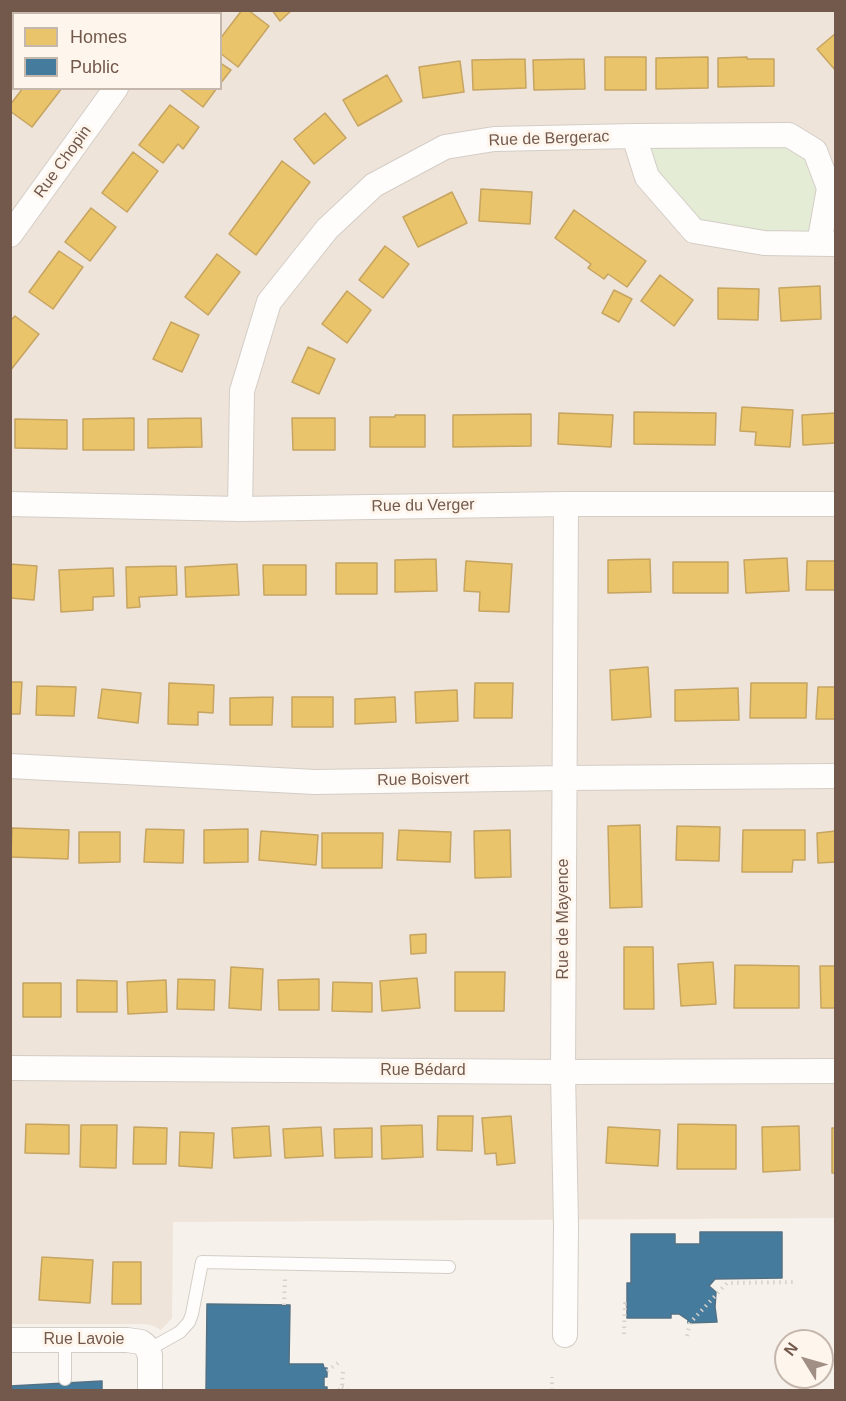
<!DOCTYPE html>
<meta charset="utf-8">
<style>
body{margin:0}
#map{position:relative;width:846px;height:1401px;overflow:hidden;background:#f6f1eb;font-family:Arial,sans-serif}
canvas{display:block}
.frame{position:absolute;inset:0;border:12px solid #73594c;pointer-events:none}
.legend{position:absolute;left:12px;top:12px;width:210px;height:78px;box-sizing:border-box;background:#fef6ed;border:2px solid #c6b7ad;margin:0;padding:8px 10px;list-style:none;font-size:18px;color:#73594c}
.legend li{display:flex;align-items:center;gap:12px;height:30px}
.legend b{width:30px;border:2px solid #c6b7ad}
.north{position:absolute;left:774px;top:1329px;width:60px;height:60px;box-sizing:border-box;background:#fef6ed;border:2px solid #c6b7ad;border-radius:50%;rotate:307deg;font-size:16px;font-weight:700;line-height:24px;text-align:center;color:#73594c}
.north::after{content:'';display:block;margin:auto;width:21px;height:27px;background:#a18e84;clip-path:polygon(50% 0,100% 100%,50% 72%,0 100%)}
</style>
<div id="map">
<canvas width="846" height="1401"></canvas>
<div class="frame"></div>
<ul class="legend">
<li><b style="height:16px;background:#e9c46a"></b>Homes</li>
<li><b style="height:16px;background:#457b9d"></b>Public</li>
</ul>
<div class="north">N</div>
</div>
<script>
const g = document.querySelector('canvas').getContext('2d');
g.lineJoin = 'round';
function paint(path, color) {
  g.fillStyle = color;
  g.fill(path, 'evenodd');
}
function toPath(rows) {
  const path = new Path2D();
  for (const r of rows) {
    path.moveTo(r[0], r[1]);
    for (let i = 2; i < r.length; i += 2) path.lineTo(r[i], r[i + 1]);
  }
  return path;
}
function trace(path, color, width, dash) {
  g.strokeStyle = color;
  g.lineWidth = width;
  g.lineCap = dash ? 'butt' : 'round';
  g.setLineDash(dash || []);
  g.stroke(path);
}
function label(font, color, halo, rows, align = 'center') {
  g.font = font + ' Arial,sans-serif';
  g.lineWidth = 6;
  g.setLineDash([]);
  g.textBaseline = 'middle';
  g.strokeStyle = halo;
  g.fillStyle = color;
  for (const [text, x, y, turn = 0] of rows) {
    g.save();
    g.translate(x, y);
    g.rotate((+turn || 0) * Math.PI / 180);
    g.textAlign = isNaN(turn) ? turn : align;
    if (halo) g.strokeText(text, 0, 0);
    g.fillText(text, 0, 0);
    g.restore();
  }
}
const residential = toPath([
 [11,11,835,11,835,1218,173,1222,172,1318,161,1330,154,1326,145,1324,11,1324],
 [14,14,220,14,220,88,14,88]
]);
const green = toPath([
 [789,135,829,188,819,244,694,231,634,136]
]);
const homes = toPath([
 [92,10,125,10,123,14,96,14,92,10],
 [242,10,248,10,269,26,238,67,220,53,220,39,242,10],
 [272,10,292,10,280,21,272,10],
 [836,33,836,71,817,49,836,33],
 [605,57,646,57,646,90,605,90,605,57],
 [708,57,708,88,656,89,656,58,708,57],
 [747,57,747,59,774,59,774,86,718,87,718,58,747,57],
 [525,59,526,88,473,90,472,60,525,59],
 [584,59,585,89,534,90,533,60,584,59],
 [460,61,464,92,423,98,419,67,460,61],
 [220,63,231,70,220,84,220,63],
 [387,75,402,101,358,126,343,100,387,75],
 [23,88,62,88,32,127,10,111,10,105,23,88],
 [182,88,217,88,203,107,181,90,182,88],
 [170,105,199,127,183,149,178,144,163,163,139,145,170,105],
 [325,113,346,138,314,164,294,139,325,113],
 [133,152,158,171,127,212,102,193,133,152],
 [282,161,310,182,256,255,229,234,282,161],
 [481,189,532,192,530,224,479,221,481,189],
 [452,192,467,223,418,247,403,217,452,192],
 [91,208,116,227,90,261,65,242,91,208],
 [574,210,646,261,627,287,608,274,604,279,588,268,591,264,555,238,574,210],
 [385,246,409,264,383,298,359,280,385,246],
 [59,251,83,267,53,309,29,292,59,251],
 [217,254,240,272,208,315,185,297,217,254],
 [660,275,693,300,674,326,641,301,660,275],
 [820,286,821,319,781,321,779,288,820,286],
 [718,288,759,289,758,320,718,319,718,288],
 [614,290,632,299,619,322,602,313,614,290],
 [347,291,371,310,347,343,322,324,347,291],
 [15,316,39,334,10,371,10,321,15,316],
 [171,322,199,335,182,372,153,359,171,322],
 [308,347,335,359,319,394,292,382,308,347],
 [742,407,793,410,790,447,755,445,756,432,740,431,742,407],
 [634,412,716,413,715,445,634,444,634,412],
 [559,413,613,415,611,447,558,444,559,413],
 [836,413,836,443,803,445,802,415,836,413],
 [531,414,531,446,453,447,453,415,531,414],
 [395,415,425,415,425,447,370,447,370,417,395,417,395,415],
 [134,418,134,450,83,450,83,419,134,418],
 [201,418,202,447,148,448,148,419,201,418],
 [292,418,335,418,335,450,293,450,292,418],
 [15,419,67,420,67,449,15,448,15,419],
 [787,558,789,591,746,593,744,560,787,558],
 [436,559,437,591,395,592,395,560,436,559],
 [650,559,651,592,608,593,608,560,650,559],
 [466,561,512,564,509,612,479,611,480,592,464,591,466,561],
 [807,561,836,561,836,590,806,590,807,561],
 [673,562,728,562,728,593,673,593,673,562],
 [336,563,377,563,377,594,336,594,336,563],
 [10,564,37,566,34,600,10,598,10,564],
 [237,564,239,595,186,597,185,567,237,564],
 [263,565,306,565,306,595,264,595,263,565],
 [176,566,177,595,139,597,140,607,127,608,126,567,176,566],
 [113,568,114,596,93,597,93,610,61,612,59,570,113,568],
 [648,667,651,717,612,720,610,670,648,667],
 [10,682,22,682,20,714,10,714,10,682],
 [169,683,214,685,213,713,198,712,198,725,168,724,169,683],
 [475,683,513,683,512,718,474,718,475,683],
 [751,683,807,683,806,718,750,718,751,683],
 [37,686,76,687,74,716,36,715,37,686],
 [818,687,836,687,836,719,816,719,818,687],
 [738,688,739,720,675,721,675,690,738,688],
 [102,689,141,693,138,723,98,718,102,689],
 [457,690,458,721,416,723,415,692,457,690],
 [273,697,272,725,230,725,230,698,273,697],
 [292,697,333,697,333,727,292,727,292,697],
 [395,697,396,722,355,724,355,699,395,697],
 [640,825,642,907,610,908,608,826,640,825],
 [677,826,720,827,719,861,676,860,677,826],
 [12,828,69,830,68,859,11,857,12,828],
 [146,829,184,830,183,863,144,862,146,829],
 [248,829,248,862,204,863,204,830,248,829],
 [399,830,451,832,450,862,397,860,399,830],
 [510,830,511,877,475,878,474,831,510,830],
 [743,830,805,830,805,860,793,860,792,872,742,872,743,830],
 [261,831,318,835,316,865,259,860,261,831],
 [836,831,836,862,818,863,817,833,836,831],
 [79,832,120,832,120,862,79,863,79,832],
 [322,833,383,833,382,868,322,868,322,833],
 [426,934,426,953,411,954,410,935,426,934],
 [624,947,653,947,654,1009,624,1009,624,947],
 [713,962,716,1004,681,1006,678,964,713,962],
 [735,965,799,966,799,1008,734,1008,735,965],
 [820,966,836,966,836,1008,821,1008,820,966],
 [231,967,263,969,261,1010,229,1008,231,967],
 [455,972,505,972,504,1011,455,1011,455,972],
 [417,978,420,1008,382,1011,380,981,417,978],
 [178,979,215,980,214,1010,177,1009,178,979],
 [319,979,319,1010,279,1010,278,980,319,979],
 [77,980,117,981,117,1012,77,1012,77,980],
 [166,980,167,1012,128,1014,127,982,166,980],
 [333,982,372,983,372,1012,332,1011,333,982],
 [23,983,61,983,61,1017,23,1017,23,983],
 [438,1116,473,1116,472,1151,437,1150,438,1116],
 [511,1116,515,1163,497,1165,496,1153,485,1154,482,1118,511,1116],
 [26,1124,69,1125,69,1154,25,1153,26,1124],
 [678,1124,736,1125,736,1169,677,1169,678,1124],
 [81,1125,117,1125,116,1168,80,1167,81,1125],
 [422,1125,423,1157,382,1159,381,1126,422,1125],
 [269,1126,271,1156,234,1158,232,1128,269,1126],
 [799,1126,800,1170,763,1172,762,1127,799,1126],
 [134,1127,167,1128,166,1164,133,1164,134,1127],
 [321,1127,323,1156,285,1158,283,1129,321,1127],
 [608,1127,660,1130,658,1166,606,1163,608,1127],
 [372,1128,372,1157,335,1158,334,1129,372,1128],
 [832,1128,836,1128,836,1173,832,1173,832,1128],
 [180,1132,214,1133,212,1168,179,1166,180,1132],
 [42,1257,93,1260,90,1303,39,1300,42,1257],
 [113,1262,141,1262,141,1304,112,1304,113,1262]
]);
const public = toPath([
 [700,1232,782,1232,782,1278,715,1279,709,1286,716,1292,715,1307,717,1322,688,1323,688,1320,679,1314,671,1314,671,1318,627,1318,627,1283,631,1283,631,1234,675,1234,675,1244,700,1244,700,1232],
 [207,1304,290,1305,289,1364,323,1364,324,1368,327,1368,327,1377,324,1377,324,1387,327,1387,327,1390,206,1390,207,1304],
 [102,1381,102,1390,10,1390,10,1386,102,1381]
]);
const path = toPath([
 [284,1305,285,1279],
 [624,1334,625,1304,627,1304],
 [687,1336,690,1323,727,1283,797,1282],
 [327,1371,338,1363],
 [342,1387,348,1390],
 [339,1390,342,1387,343,1370],
 [552,1390,552,1377]
]);
const lane = toPath([
 [148,1350,180,1332,189,1322,192,1314,202,1262,449,1267],
 [65,1379,65,1340]
]);
const street = toPath([
 [170,14,172,10],
 [634,136,647,177,694,231,764,243,833,244],
 [10,235,116,88],
 [10,504,240,509,566,504,836,504],
 [240,509,242,391,269,302,327,229,374,185,445,147,494,139,634,136,789,135,815,151,829,188,819,244],
 [10,766,315,782,564,778,836,776],
 [10,1068,563,1072,836,1071],
 [565,1335,566,1226,563,1072,566,504],
 [10,1340,127,1340,141,1342,145,1345,150,1355,150,1390]
]);
const streetNames = [
 ["Rue de Bergerac",549,139,-2],
 ["Rue Chopin",63,162,-54],
 ["Rue du Verger",423,506,-1],
 ["Rue Boisvert",423,780,-1],
 ["Rue de Mayence",564,919,-90],
 ["Rue Bédard",423,1071],
 ["Rue Lavoie",84,1340]
];
paint(residential, '#efe4d9');
paint(green, '#e4ecd6');
paint(homes, '#e9c46a');
trace(homes, '#c6a461', 1.5);
paint(public, '#457b9d');
trace(public, '#537185', 1.5);
trace(lane, '#d3cdc6', 14);
trace(street, '#d3cdc6', 26);
trace(path, '#d7d0cb', 4, [1.5, 4.5]);
trace(lane, '#fefdfc', 12);
trace(street, '#fefdfc', 24);
label('16px', '#73594c', '#fef6ed', streetNames);
</script>
